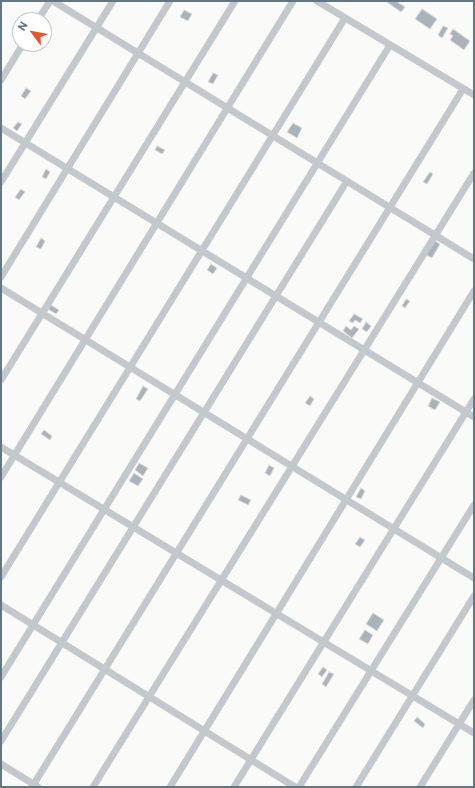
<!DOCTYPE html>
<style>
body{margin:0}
#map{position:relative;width:475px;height:788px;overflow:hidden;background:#fafaf8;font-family:Commissioner,sans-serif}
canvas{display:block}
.frame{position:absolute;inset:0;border:2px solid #657683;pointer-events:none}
.north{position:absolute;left:12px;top:12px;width:40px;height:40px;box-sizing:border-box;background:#fff;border:1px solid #c1c8cd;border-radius:50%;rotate:302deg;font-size:11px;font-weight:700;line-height:16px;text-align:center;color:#657683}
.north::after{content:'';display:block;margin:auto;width:14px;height:18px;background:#e4572e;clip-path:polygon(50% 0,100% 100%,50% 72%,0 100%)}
</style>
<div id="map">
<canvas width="475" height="788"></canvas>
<div class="frame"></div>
<div class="north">N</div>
</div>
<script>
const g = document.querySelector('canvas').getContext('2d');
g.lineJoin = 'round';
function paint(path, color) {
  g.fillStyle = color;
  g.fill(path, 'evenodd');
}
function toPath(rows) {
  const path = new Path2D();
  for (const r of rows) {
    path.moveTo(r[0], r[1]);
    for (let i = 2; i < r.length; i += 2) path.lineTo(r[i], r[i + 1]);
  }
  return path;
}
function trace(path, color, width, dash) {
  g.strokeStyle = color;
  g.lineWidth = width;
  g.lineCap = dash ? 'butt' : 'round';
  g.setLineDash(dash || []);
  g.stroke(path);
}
const building = toPath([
 [387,1,396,1,405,7,401,12,387,2,387,1],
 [422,9,437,19,430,29,415,19,422,9],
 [184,10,192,14,188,21,180,17,184,10],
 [443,26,448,28,442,38,438,35,443,26],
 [453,29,470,41,464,50,450,40,453,36,450,34,453,29],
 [213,73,218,75,213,84,208,82,213,73],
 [26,88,31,91,25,99,21,96,26,88],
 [18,122,22,124,17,131,13,128,18,122],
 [293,123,302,128,297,138,287,132,293,123],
 [157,146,165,150,162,154,155,150,157,146],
 [46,169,50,172,46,179,42,177,46,169],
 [430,172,433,174,427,184,423,182,430,172],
 [21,189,25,192,19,200,15,197,21,189],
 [41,238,45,241,41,249,36,247,41,238],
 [435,241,440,244,432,258,426,255,435,241],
 [211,264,217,268,213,274,207,270,211,264],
 [406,299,410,301,405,308,402,306,406,299],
 [51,305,59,310,56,314,48,309,51,305],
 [354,314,363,319,360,323,355,320,353,323,349,321,354,314],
 [366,322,371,326,367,332,362,329,366,322],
 [346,326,351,330,354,326,359,329,352,338,343,331,346,326],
 [143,386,148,389,140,401,136,399,143,386],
 [310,396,314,399,310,406,305,403,310,396],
 [432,398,440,402,435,410,428,406,432,398],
 [44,430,52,436,50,440,41,434,44,430],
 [139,463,148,468,143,476,135,470,139,463],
 [269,465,274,468,270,476,265,473,269,465],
 [134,473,143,479,138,486,129,481,134,473],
 [361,488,365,491,361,499,356,497,361,488],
 [241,495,251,500,248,505,238,500,241,495],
 [360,537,365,540,360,547,355,544,360,537],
 [373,613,384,620,377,631,366,624,373,613],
 [365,630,373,635,368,644,359,639,365,630],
 [323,667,327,670,322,677,318,674,323,667],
 [329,672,334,674,326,687,322,684,329,672],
 [417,717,425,724,423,728,414,721,417,717]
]);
const minor = toPath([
 [53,1,474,259],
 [317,1,474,95],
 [38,20,50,1],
 [1,80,23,44],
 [1,128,474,417],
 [1,182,113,1],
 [1,277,170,1],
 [1,288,474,578],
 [1,380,235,1],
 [1,447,474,733],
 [1,477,293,1],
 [1,577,345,18],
 [1,605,295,787],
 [1,677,390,45],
 [1,741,347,181],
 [1,764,38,787],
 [32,787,463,89],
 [93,787,474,173],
 [170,787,474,291],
 [234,787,474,399],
 [299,787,474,505],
 [356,787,474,596],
 [420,787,474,700]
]);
paint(building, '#aab3b9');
trace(building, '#dcdcda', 1);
trace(minor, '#c3c8cc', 7);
</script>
